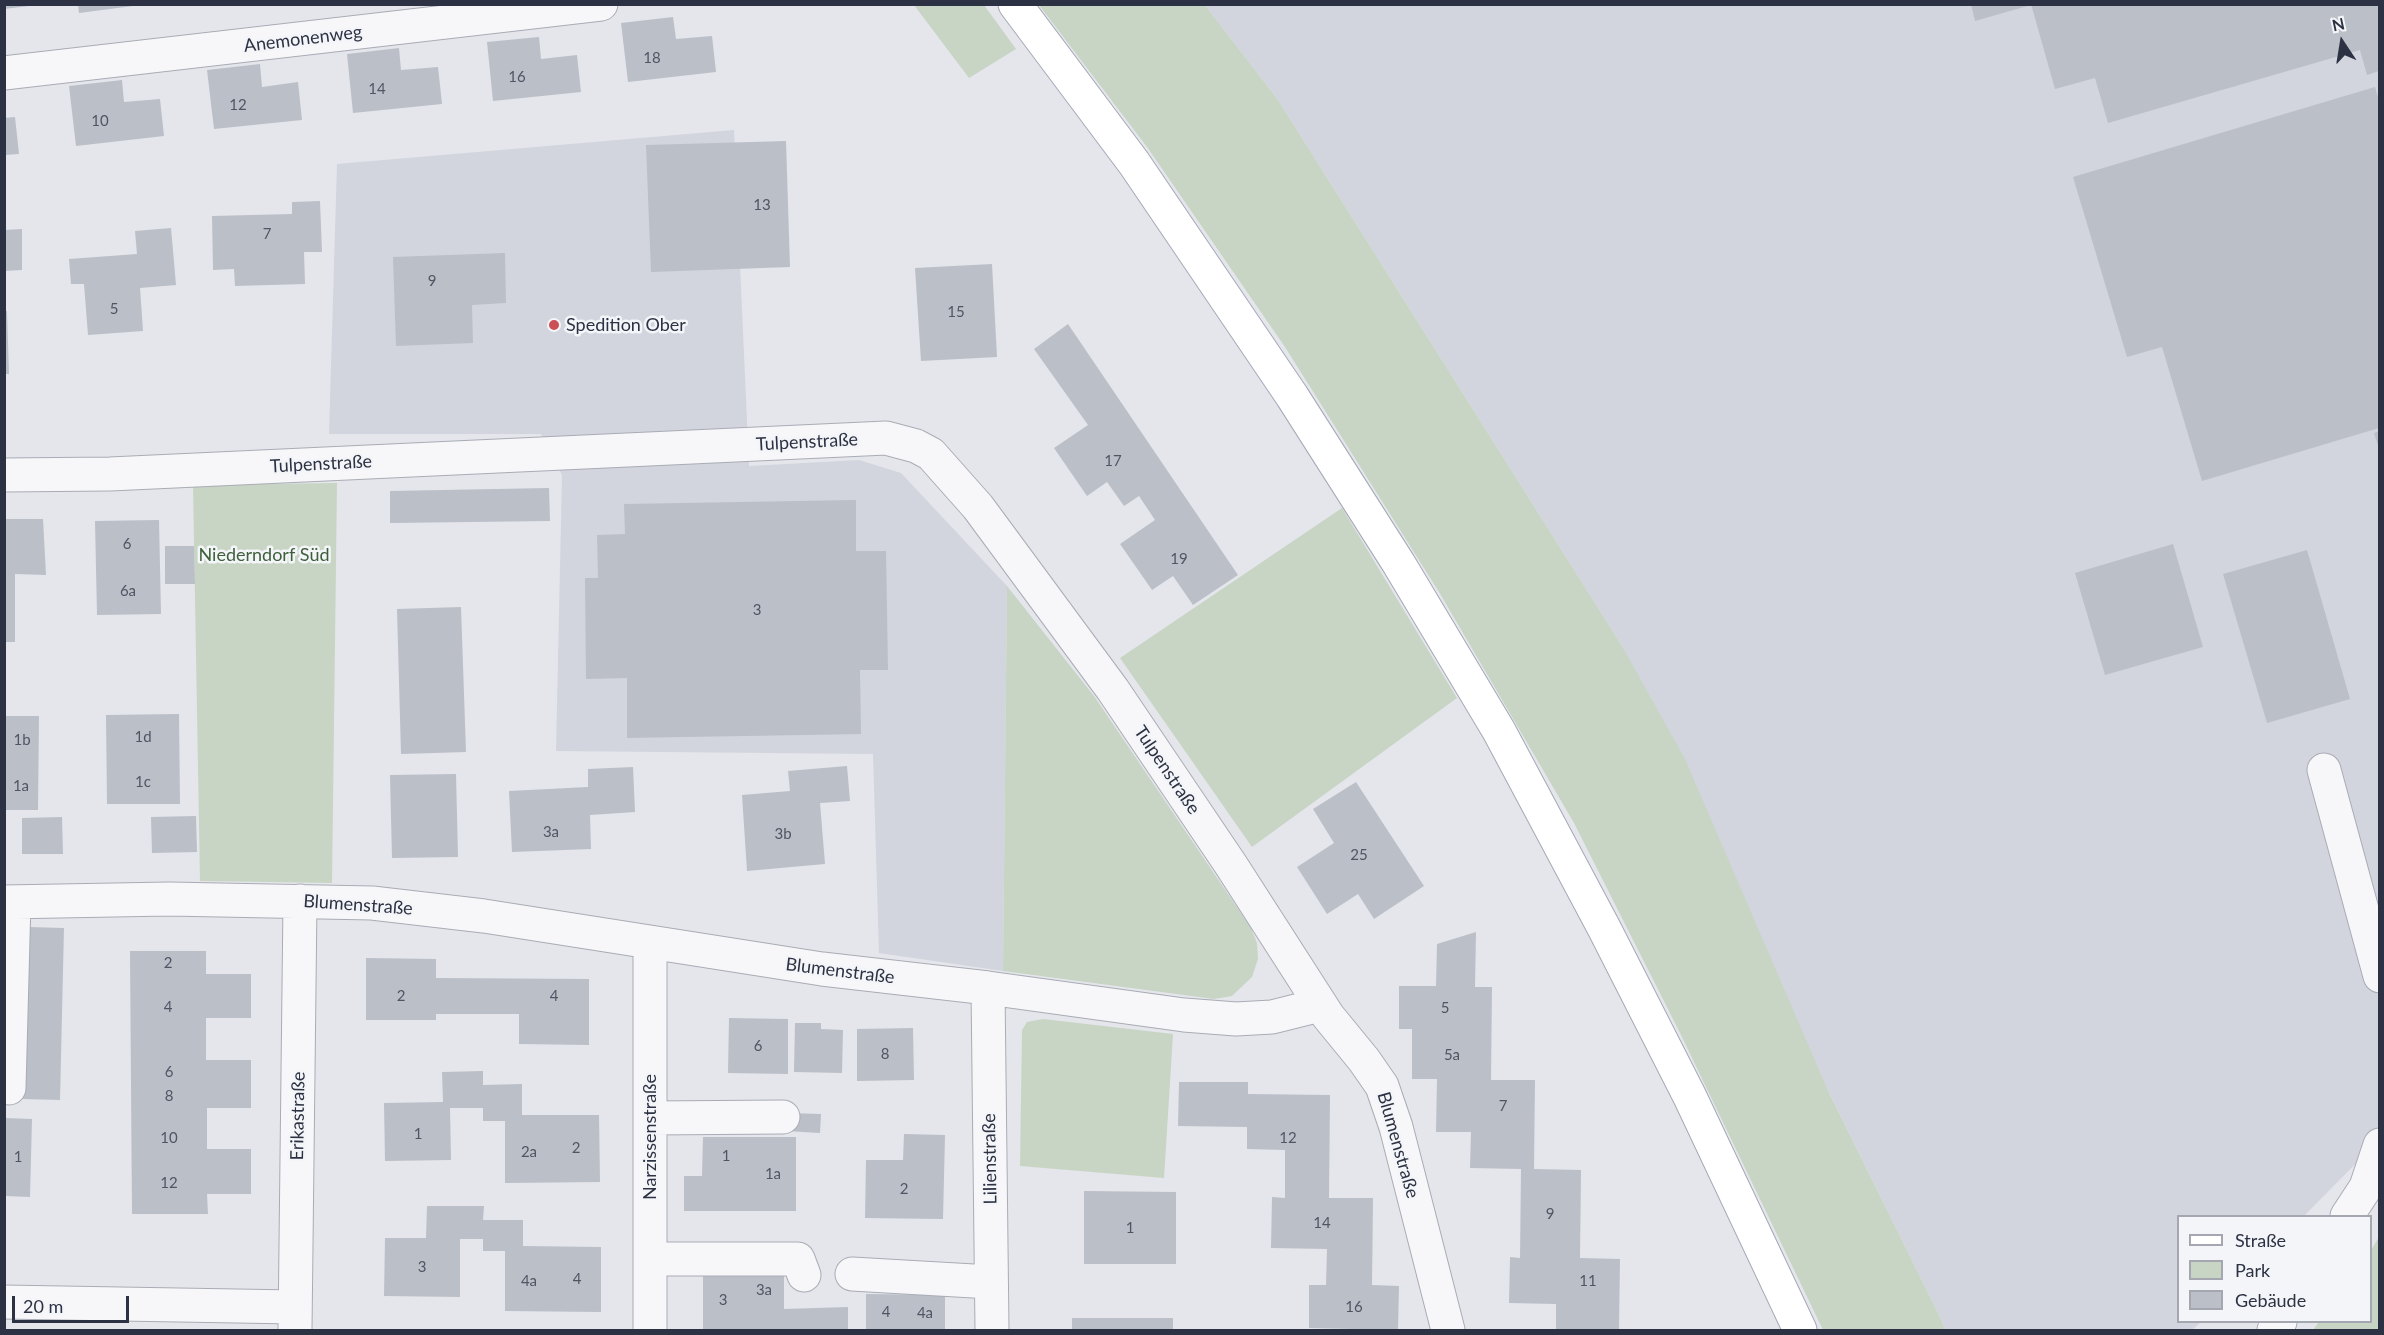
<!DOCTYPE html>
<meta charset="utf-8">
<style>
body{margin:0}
#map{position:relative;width:2384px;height:1335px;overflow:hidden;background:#e4e6eb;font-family:Lato,sans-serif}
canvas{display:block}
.frame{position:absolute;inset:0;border:6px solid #2c3243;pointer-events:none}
.legend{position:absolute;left:2177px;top:1215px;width:195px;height:108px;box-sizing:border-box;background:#f4f5f8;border:2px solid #a4a7b0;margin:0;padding:8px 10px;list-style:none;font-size:18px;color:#2c3243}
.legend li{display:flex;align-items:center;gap:12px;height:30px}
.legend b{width:30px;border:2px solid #a4a7b0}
.north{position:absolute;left:2312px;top:12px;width:60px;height:60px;-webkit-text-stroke:4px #f4f5f8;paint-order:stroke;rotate:348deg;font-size:16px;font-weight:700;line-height:24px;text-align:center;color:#2c3243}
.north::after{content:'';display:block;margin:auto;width:21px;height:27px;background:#2c3243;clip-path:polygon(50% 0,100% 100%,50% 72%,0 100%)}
.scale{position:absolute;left:12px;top:1296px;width:117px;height:27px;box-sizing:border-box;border:3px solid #2c3243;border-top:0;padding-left:8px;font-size:18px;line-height:21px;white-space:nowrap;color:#2c3243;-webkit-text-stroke:4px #f4f5f8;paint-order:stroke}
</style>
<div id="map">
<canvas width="2384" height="1335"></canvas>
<div class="frame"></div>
<ul class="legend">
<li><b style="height:8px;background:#fff"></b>Straße</li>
<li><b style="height:16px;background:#c8d5c5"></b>Park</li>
<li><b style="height:16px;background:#bbbfc8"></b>Gebäude</li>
</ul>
<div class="north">N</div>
<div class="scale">20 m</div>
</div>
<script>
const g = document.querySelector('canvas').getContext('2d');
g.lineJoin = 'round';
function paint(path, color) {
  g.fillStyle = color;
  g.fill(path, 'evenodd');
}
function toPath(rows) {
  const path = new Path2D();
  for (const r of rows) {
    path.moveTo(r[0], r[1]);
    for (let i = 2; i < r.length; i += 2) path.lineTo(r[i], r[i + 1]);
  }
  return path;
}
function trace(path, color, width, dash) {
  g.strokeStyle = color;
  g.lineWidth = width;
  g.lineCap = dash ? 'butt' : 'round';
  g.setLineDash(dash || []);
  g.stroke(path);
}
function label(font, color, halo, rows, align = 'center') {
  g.font = font + ' Lato,sans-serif';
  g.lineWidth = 5;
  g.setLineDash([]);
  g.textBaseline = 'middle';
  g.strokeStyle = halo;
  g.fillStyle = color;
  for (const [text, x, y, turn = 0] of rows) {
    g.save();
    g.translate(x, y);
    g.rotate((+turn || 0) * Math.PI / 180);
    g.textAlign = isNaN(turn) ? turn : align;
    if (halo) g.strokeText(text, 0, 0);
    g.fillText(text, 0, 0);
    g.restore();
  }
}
const built = toPath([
 [1205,5,2379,5,2379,1140,2304,1216,2178,1216,2178,1322,2201,1322,2192,1330,1945,1330,1941,1319,1829,1093,1622,646,1278,100],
 [734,130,749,466,859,460,901,473,1007,586,1003,971,879,953,873,754,556,751,562,475,541,434,329,434,337,164]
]);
const green = toPath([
 [914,5,984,5,1016,49,969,78],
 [1039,5,1205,5,1278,100,1622,646,1685,759,1829,1093,1941,1319,1945,1330,1823,1330,1680,1033,1574,823,1439,592,1285,347,1147,147],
 [337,483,332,883,200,881,193,485],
 [1342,508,1457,698,1252,847,1120,658],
 [1007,586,1094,696,1251,928,1257,943,1258,959,1252,977,1232,996,1214,999,1003,971],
 [1043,1019,1173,1034,1164,1178,1020,1166,1022,1030,1027,1022],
 [2379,1237,2379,1330,2313,1330,2319,1322,2370,1322,2371,1250]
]);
const building = toPath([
 [4,4,29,4,29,6,4,9],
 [78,4,133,4,133,6,79,13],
 [1971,4,2031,4,2031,5,1975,21],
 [2031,4,2379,4,2379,71,2367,75,2360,50,2108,123,2095,78,2055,89],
 [673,17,676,39,712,36,716,72,628,82,621,23],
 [539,37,541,59,577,55,581,92,493,101,487,42],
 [399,48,401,70,438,67,442,104,353,113,347,54],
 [260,64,262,87,298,82,302,120,214,129,207,70],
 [122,80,124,102,160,99,164,136,76,146,69,86],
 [2375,87,2379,101,2379,428,2202,481,2162,347,2127,357,2073,177],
 [15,117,19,154,4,155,4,118],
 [786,141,790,267,651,272,646,145],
 [320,201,322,252,304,252,305,284,235,286,234,269,213,270,212,216,292,214,292,202],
 [171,228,176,285,140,288,143,331,88,335,84,284,71,284,69,259,137,254,135,231],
 [22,229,22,270,4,271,4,230],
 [505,253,506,303,472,305,473,343,396,346,393,257],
 [992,264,997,357,921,361,915,268],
 [4,311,7,311,9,374,4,374],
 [1068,324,1238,575,1193,605,1173,576,1152,590,1120,544,1155,520,1139,496,1124,506,1107,482,1087,496,1054,448,1088,425,1034,349],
 [2379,431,2379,449,2374,433],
 [549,488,550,521,390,523,390,491],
 [856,500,856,551,886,551,888,670,860,670,861,734,627,738,627,678,586,679,585,578,598,578,597,535,625,534,624,504],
 [4,519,43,519,46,575,15,574,15,642,4,642],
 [159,520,161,614,97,615,95,521],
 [2173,544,2203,647,2105,675,2075,573],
 [165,546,194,546,195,584,165,584],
 [2307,550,2350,699,2267,723,2223,574],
 [461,607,466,752,401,754,397,609],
 [179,714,180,804,107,804,106,715],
 [4,716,39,716,38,810,4,810],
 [847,766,850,801,820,803,825,864,747,871,742,795,790,791,788,771],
 [633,767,635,812,590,815,591,849,512,852,509,791,588,787,588,769],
 [456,774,458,857,392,858,390,775],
 [1356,782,1424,886,1374,919,1358,894,1327,914,1297,867,1334,843,1313,809],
 [196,816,197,852,152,853,151,817],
 [62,817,63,854,22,854,22,818],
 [29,927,64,928,60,1100,23,1099],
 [1476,932,1475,987,1492,987,1491,1080,1535,1080,1534,1169,1581,1170,1580,1258,1620,1259,1619,1330,1556,1330,1556,1304,1509,1303,1510,1257,1520,1258,1521,1169,1470,1168,1471,1132,1436,1132,1437,1079,1412,1079,1412,1029,1399,1029,1399,986,1436,986,1437,944],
 [130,951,206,951,206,974,251,974,251,1018,206,1018,206,1060,251,1060,251,1108,207,1108,207,1149,251,1149,251,1194,207,1194,208,1214,132,1214],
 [366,958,436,959,436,978,589,979,589,1045,519,1044,519,1014,436,1014,436,1020,366,1020],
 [729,1018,788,1019,788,1074,728,1073],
 [795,1023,821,1023,821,1029,843,1030,842,1073,794,1072],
 [913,1028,914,1080,857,1081,857,1029],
 [483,1071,483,1085,522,1084,522,1115,599,1115,600,1182,505,1183,505,1121,483,1121,483,1108,450,1108,451,1160,385,1161,384,1103,443,1102,442,1072],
 [1179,1082,1248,1082,1248,1094,1330,1095,1329,1198,1373,1198,1372,1285,1399,1286,1398,1330,1309,1328,1309,1285,1326,1285,1327,1249,1271,1248,1272,1197,1285,1198,1285,1150,1247,1149,1247,1127,1178,1126],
 [787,1113,821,1114,820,1133,786,1131],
 [4,1118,32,1119,30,1197,4,1196],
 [904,1134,945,1135,943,1219,865,1218,866,1160,903,1160],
 [703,1137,796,1137,796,1211,684,1211,684,1176,702,1176],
 [1084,1191,1176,1192,1176,1264,1084,1264],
 [427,1206,484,1206,483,1220,523,1220,523,1246,601,1247,601,1312,505,1311,505,1251,483,1251,483,1239,460,1239,460,1297,384,1296,385,1238,426,1238],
 [703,1270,784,1270,784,1309,848,1307,848,1330,703,1330],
 [866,1294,945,1295,945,1330,866,1330],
 [1072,1318,1173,1318,1173,1330,1072,1330]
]);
const minor = toPath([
 [4,73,601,4],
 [4,475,110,474,886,438,916,446,931,454,978,507,1113,690,1231,865,1328,1016,1364,1060,1382,1086,1396,1127,1448,1330],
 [2324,770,2380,976],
 [4,902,169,899,372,903,484,916,822,969,988,988,1184,1015,1236,1019,1272,1017,1320,1005],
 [650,944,650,1330],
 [988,988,992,1330],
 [9,1088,14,902],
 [650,1118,783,1117],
 [2347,1216,2366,1187,2380,1145],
 [650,1259,798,1259,804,1275],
 [852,1274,991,1282],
 [4,1302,295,1307],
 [295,1330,300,901],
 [2274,1330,2280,1322]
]);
const major = toPath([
 [1015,4,1134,163,1292,396,1399,564,1499,731,1604,928,1690,1097,1800,1330]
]);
const markers = [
 [554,325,6,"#ca4f56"]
];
const numberNames = [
 ["18",652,58],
 ["16",517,77],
 ["14",377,89],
 ["12",238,105],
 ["10",100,121],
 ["13",762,205],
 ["7",267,234],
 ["9",432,281],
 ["5",114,309],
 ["15",956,312],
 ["17",1113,461],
 ["6",127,544],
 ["19",1179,559],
 ["6a",128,591],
 ["3",757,610],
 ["1d",143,737],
 ["1b",22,740],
 ["1c",143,782],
 ["1a",21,786],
 ["3a",551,832],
 ["3b",783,834],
 ["25",1359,855],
 ["2",168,963],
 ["2",401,996],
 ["4",554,996],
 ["4",168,1007],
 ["5",1445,1008],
 ["6",758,1046],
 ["8",885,1054],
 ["5a",1452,1055],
 ["6",169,1072],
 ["8",169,1096],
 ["7",1503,1106],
 ["1",418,1134],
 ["10",169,1138],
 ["12",1288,1138],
 ["2",576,1148],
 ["2a",529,1152],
 ["1",726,1156],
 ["1",18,1157],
 ["1a",773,1174],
 ["12",169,1183],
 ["2",904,1189],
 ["9",1550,1214],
 ["14",1322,1223],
 ["1",1130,1228],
 ["3",422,1267],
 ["4",577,1279],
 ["4a",529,1281],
 ["11",1588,1281],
 ["3a",764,1290],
 ["3",723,1300],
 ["16",1354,1307],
 ["4",886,1312],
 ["4a",925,1313]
];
const streetNames = [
 ["Anemonenweg",303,39,-7],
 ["Tulpenstraße",807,442,-3],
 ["Tulpenstraße",321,464,-3],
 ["Tulpenstraße",1167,770,56],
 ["Blumenstraße",358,905,4],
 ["Blumenstraße",840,971,7],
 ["Erikastraße",298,1116,-89],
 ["Narzissenstraße",650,1137,-90],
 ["Blumenstraße",1398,1145,74],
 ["Lilienstraße",990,1159,-91]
];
const poiNames = [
 ["Spedition Ober",566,325]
];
const parkNames = [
 ["Niederndorf Süd",264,555]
];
paint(built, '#d2d5dd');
paint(green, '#c8d5c5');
paint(building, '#bbbfc8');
trace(minor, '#a9acb5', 35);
trace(major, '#a4a9b7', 35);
trace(minor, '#f7f7fa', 33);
trace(major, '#fff', 33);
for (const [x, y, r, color] of markers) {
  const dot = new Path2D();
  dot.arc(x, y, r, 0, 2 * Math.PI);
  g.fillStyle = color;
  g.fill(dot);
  trace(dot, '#f4f5f8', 2);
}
label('15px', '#505564', null, numberNames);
label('18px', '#2c3243', '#f4f5f8', streetNames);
label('18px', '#2c3243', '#f4f5f8', poiNames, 'left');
label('18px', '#3d5f3a', '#f4f5f8', parkNames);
</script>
